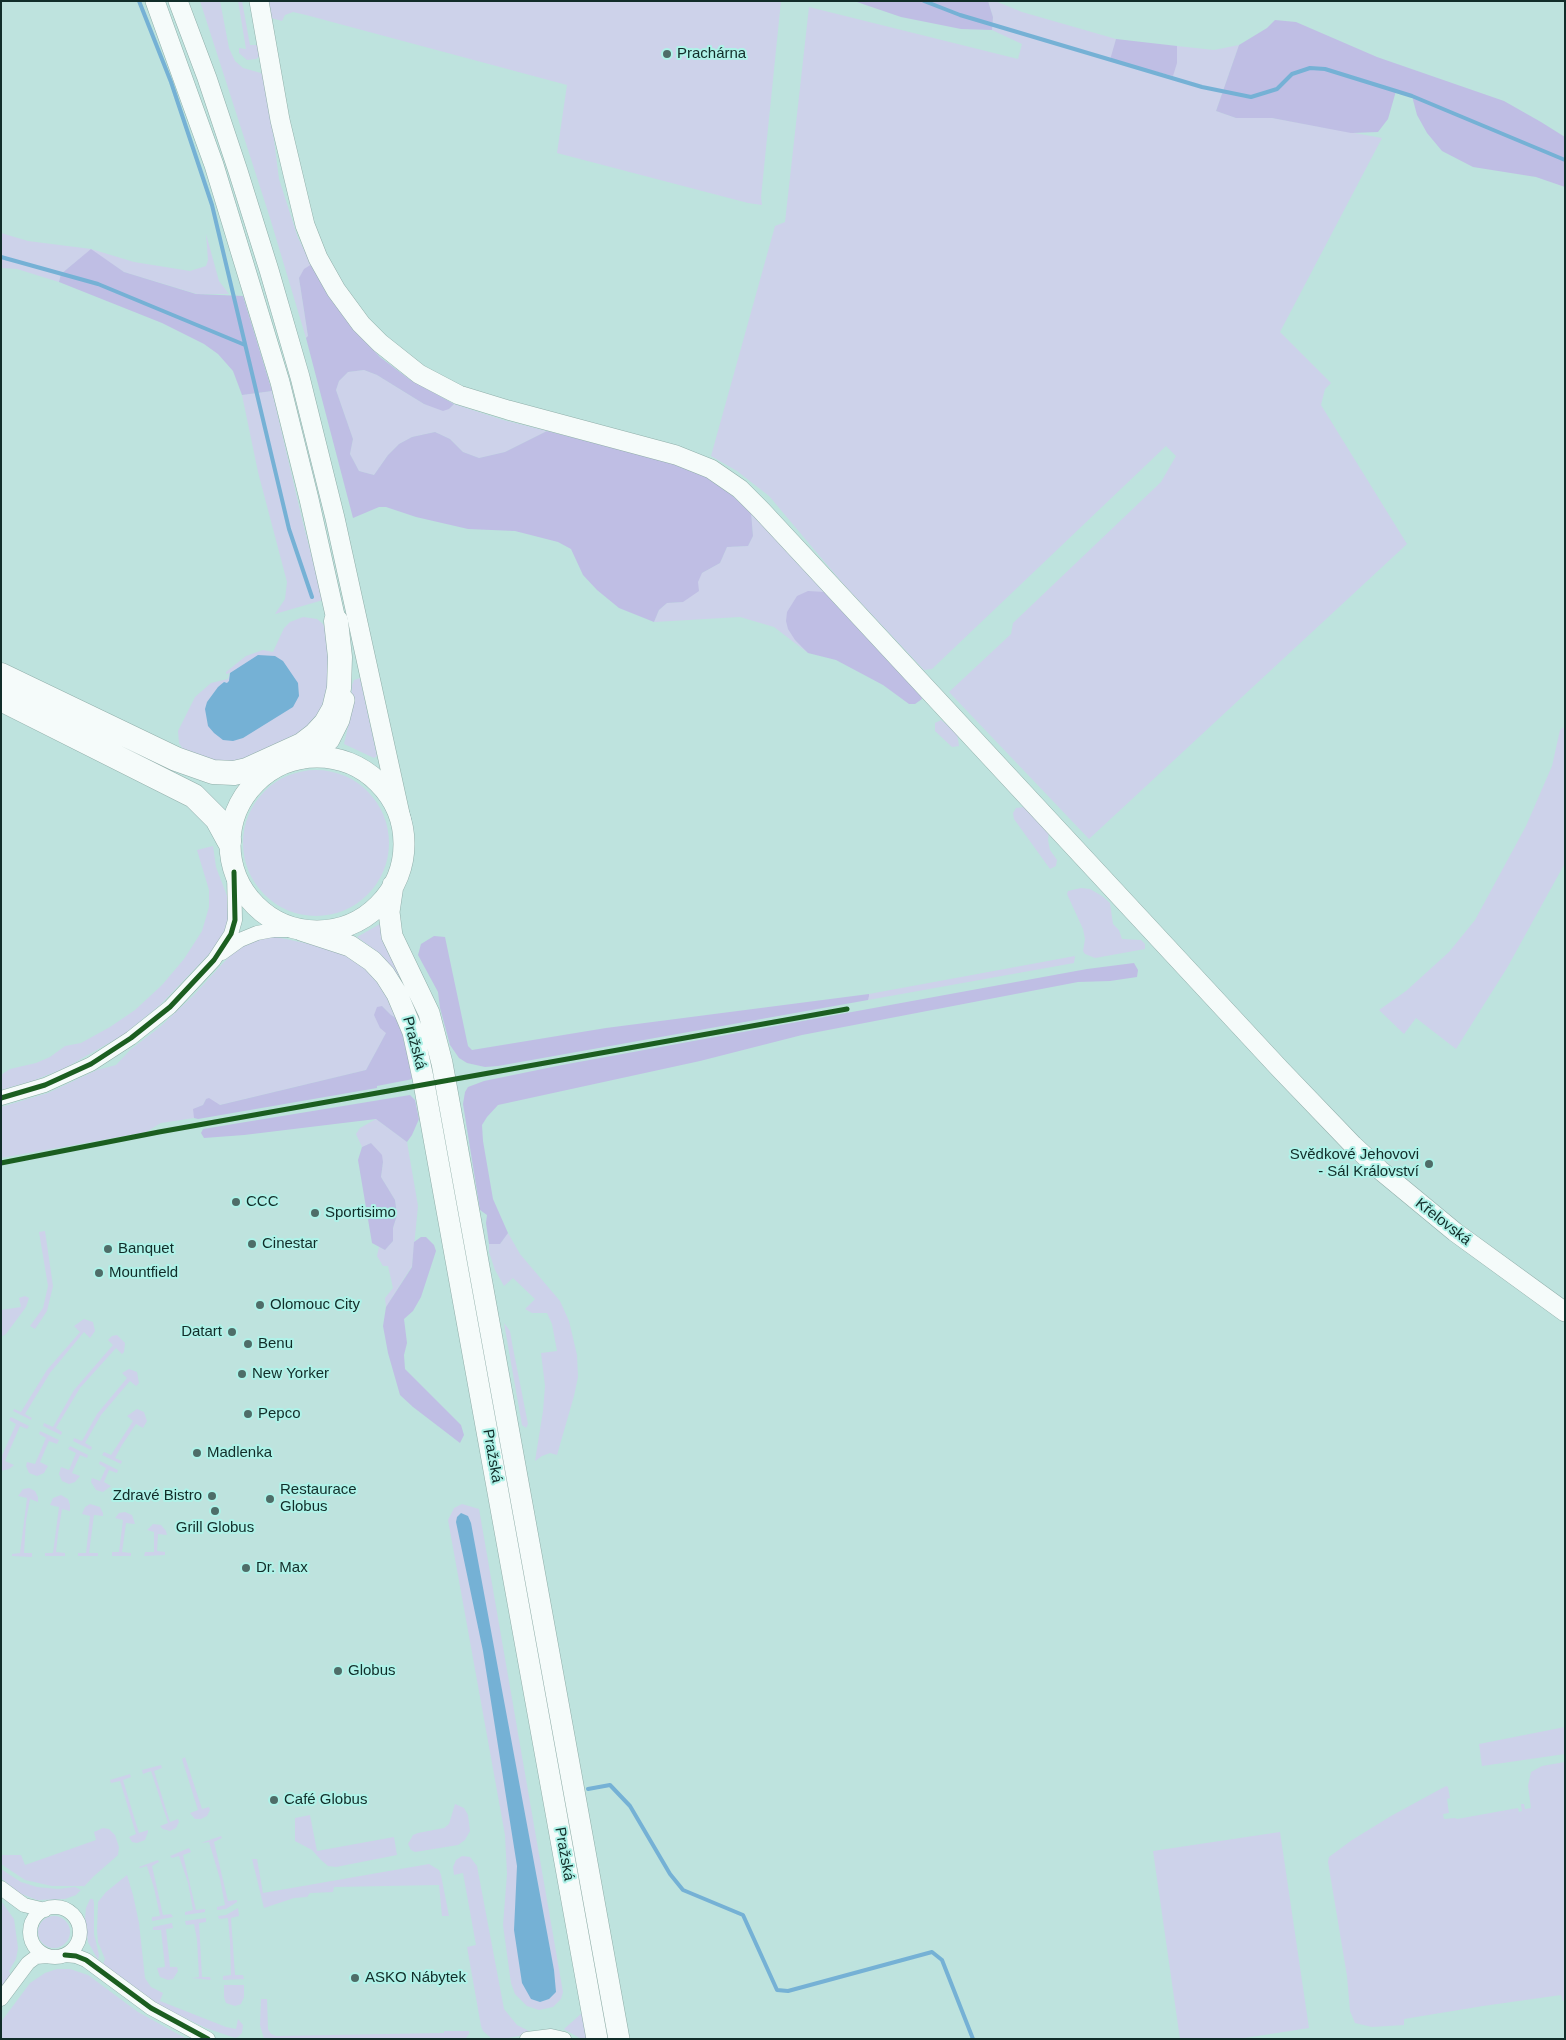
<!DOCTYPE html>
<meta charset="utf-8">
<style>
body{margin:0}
#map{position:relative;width:1566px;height:2040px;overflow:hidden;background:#bee3de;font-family:Helvetica,sans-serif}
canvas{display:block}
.frame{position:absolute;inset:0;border:2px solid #112d29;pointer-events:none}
</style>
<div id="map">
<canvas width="1566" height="2040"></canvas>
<div class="frame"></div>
</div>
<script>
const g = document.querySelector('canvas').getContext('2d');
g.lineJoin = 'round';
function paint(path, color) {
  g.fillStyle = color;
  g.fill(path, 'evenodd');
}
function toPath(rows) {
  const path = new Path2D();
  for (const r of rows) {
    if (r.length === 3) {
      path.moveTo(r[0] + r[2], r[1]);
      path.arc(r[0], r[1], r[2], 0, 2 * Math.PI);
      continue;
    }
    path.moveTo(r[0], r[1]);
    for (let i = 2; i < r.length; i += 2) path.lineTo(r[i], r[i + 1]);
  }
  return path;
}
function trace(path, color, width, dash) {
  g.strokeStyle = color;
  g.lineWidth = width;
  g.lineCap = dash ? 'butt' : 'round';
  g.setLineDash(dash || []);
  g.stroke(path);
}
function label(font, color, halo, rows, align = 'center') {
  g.font = font + ' Helvetica,sans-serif';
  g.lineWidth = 4;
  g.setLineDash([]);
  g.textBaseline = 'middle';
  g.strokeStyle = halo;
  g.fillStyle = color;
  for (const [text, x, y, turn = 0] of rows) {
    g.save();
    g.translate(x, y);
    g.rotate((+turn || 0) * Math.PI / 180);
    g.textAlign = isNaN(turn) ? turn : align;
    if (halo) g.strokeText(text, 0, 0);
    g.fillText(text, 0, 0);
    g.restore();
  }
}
const green = toPath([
 [200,1,220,1,229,48,235,61,243,68,261,73,266,77,279,179,298,238,312,264,299,278,308,336,306,338,270,218],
 [238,1,242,1,250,45,261,45,260,56,256,59,247,60,239,53,239,48,246,49],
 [267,1,781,1,761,197,762,205,748,203,557,153,567,85,306,15,293,12,285,15,282,21,271,18],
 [988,1,995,1,1022,12,1116,39,1111,60,1177,63,1177,46,1214,50,1239,45,1216,111,1236,118,1272,118,1382,138,1280,332,1331,383,1325,389,1321,405,1407,544,1089,839,949,692,1011,634,1013,623,1161,482,1176,456,1166,446,932,669,924,670,845,586,769,496,737,471,711,456,775,226,785,222,809,7,1018,59,1022,44,992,30,993,17],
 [1,233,28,241,91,249,134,262,190,271,206,266,208,260,206,234,219,281,229,294,197,294,124,272,91,250,61,274,59,282,17,269,1,268],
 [364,370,377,375,424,404,449,409,454,404,503,420,547,431,505,452,479,458,463,452,450,439,435,432,412,437,399,444,388,455,374,475,359,471,350,454,353,439,336,390,339,381,348,372],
 [272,391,302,519,323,600,275,614,285,599,287,582,258,472,242,395],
 [751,512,825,592,795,640,808,653,774,627,740,617,654,622,659,610,667,603,683,602,702,573,720,563,727,547,748,546,753,536],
 [303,617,317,619,323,624,330,641,334,679,315,726,234,767,185,752,179,743,178,731,195,697,211,683,228,679,230,673,226,674,226,672,246,656,263,650,273,652,284,628,290,622],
 [360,678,377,756,374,758,344,744,350,718,352,685,354,680],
 [941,720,957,733,959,746,952,747,935,731,935,723],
 [1564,727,1565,863,1507,968,1456,1049,1416,1018,1404,1034,1379,1010,1406,991,1449,952,1475,920,1526,826,1552,766,1560,730],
 [316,843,73],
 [1024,807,1049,832,1048,840,1050,850,1057,860,1056,866,1050,869,1014,819,1013,813,1016,808],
 [213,846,216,867,227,896,229,915,224,933,212,951,160,1005,123,1035,65,1068,35,1080,1,1090,1,1075,10,1069,36,1063,50,1057,65,1046,81,1043,110,1027,135,1010,162,985,184,959,202,931,209,907,209,890,197,850],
 [1081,888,1090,889,1102,896,1110,903,1113,924,1119,930,1122,939,1141,940,1145,944,1145,949,1095,958,1085,954,1083,951,1085,939,1083,929,1067,894,1068,891],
 [380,924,402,978,400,979,379,953,357,937],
 [263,937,276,937,319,946,356,959,377,979,399,1020,391,1015,382,1006,386,1033,366,1070,220,1105,206,1099,203,1105,194,1109,194,1118,161,1123,146,1132,1,1158,1,1107,48,1093,97,1070,116,1065,130,1050,160,1027,194,995,236,949],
 [1075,956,1074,963,868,1000,869,994],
 [376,1119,407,1142,418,1206,412,1266,386,1307,385,1298,393,1288,388,1266,383,1266,377,1256,379,1247,385,1250,393,1241,393,1228,397,1215,395,1200,381,1177,383,1162,371,1143,362,1147,356,1134,360,1128],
 [45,1231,53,1286,47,1311,35,1329,30,1326,43,1308,48,1286,39,1232],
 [508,1233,520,1254,560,1301,569,1321,577,1355,578,1377,574,1396,557,1455,550,1453,542,1456,535,1461,543,1411,545,1386,541,1353,557,1351,552,1324,547,1313,532,1313,525,1309,535,1299,513,1278,504,1286,495,1270,489,1252,489,1244,500,1244],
 [25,1296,29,1298,26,1307,6,1334,1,1337,1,1310,21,1307,19,1298],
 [84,1319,93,1322,95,1331,90,1338,84,1332,50,1373,25,1414,32,1418,31,1420,13,1411,14,1409,21,1412,47,1370,80,1332,74,1326],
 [504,1323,510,1331,512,1343,528,1424,526,1428,522,1425],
 [117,1335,125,1343,124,1352,122,1354,116,1348,80,1388,56,1428,62,1432,61,1435,43,1426,44,1423,53,1427,74,1390,113,1345,108,1340,112,1336],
 [129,1369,137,1372,139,1383,136,1386,130,1381,101,1415,85,1443,92,1447,91,1450,73,1441,74,1438,82,1441,97,1414,127,1378,122,1373],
 [137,1409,144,1412,147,1421,143,1428,136,1424,122,1445,115,1458,122,1461,121,1464,102,1455,104,1452,111,1455,133,1421,127,1416],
 [11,1417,29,1426,27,1429,20,1426,5,1461,14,1465,9,1469,1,1471,1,1458,16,1424,9,1420],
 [40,1431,59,1440,57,1444,49,1441,40,1462,48,1466,44,1473,37,1476,29,1473,26,1466,27,1462,35,1464,46,1438,39,1434],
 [70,1446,88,1455,87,1458,80,1455,72,1473,80,1476,75,1482,69,1484,62,1481,59,1474,61,1467,69,1470,76,1453,68,1449],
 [100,1461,118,1470,117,1473,109,1470,104,1482,111,1486,103,1492,96,1490,91,1482,92,1478,100,1481,106,1468,99,1464],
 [29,1488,35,1491,38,1497,38,1502,30,1499,26,1521,24,1553,32,1553,32,1557,12,1556,12,1554,20,1553,27,1498,18,1496,23,1489],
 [61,1495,68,1499,70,1505,70,1511,62,1509,58,1534,56,1552,65,1553,65,1556,45,1556,45,1553,53,1553,59,1507,50,1505,53,1498],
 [90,1504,100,1507,103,1513,103,1516,94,1515,89,1553,98,1553,98,1556,78,1556,78,1553,86,1553,90,1516,82,1514,85,1507],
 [462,1504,479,1509,563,1992,561,1999,553,2007,539,2010,527,2006,515,1994,511,1983,503,1925,507,1874,505,1835,448,1520,454,1508],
 [125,1512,132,1515,135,1524,126,1523,122,1552,131,1553,131,1556,112,1556,112,1552,119,1552,123,1520,115,1518,119,1513],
 [153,1524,161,1525,166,1531,167,1535,158,1534,157,1551,165,1552,165,1555,144,1556,145,1552,154,1552,154,1532,147,1530],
 [1565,1727,1565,1754,1482,1766,1479,1744],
 [185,1757,202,1809,209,1807,210,1810,207,1816,201,1819,195,1819,190,1813,198,1810,182,1759],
 [1565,1762,1565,2001,1563,2001,1561,1995,1483,2006,1404,2019,1404,2025,1372,2027,1355,2023,1350,2011,1347,1976,1328,1862,1329,1857,1352,1840,1391,1816,1446,1786,1448,1787,1450,1798,1447,1799,1449,1813,1443,1814,1444,1819,1455,1818,1457,1819,1518,1808,1519,1812,1522,1811,1521,1804,1524,1804,1525,1809,1531,1808,1528,1786,1531,1772,1542,1766],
 [161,1765,162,1768,154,1771,170,1822,178,1819,179,1822,176,1828,170,1831,163,1829,160,1826,168,1823,151,1771,143,1774,142,1770],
 [130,1774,131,1777,123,1780,131,1807,139,1833,148,1830,148,1832,145,1840,137,1843,132,1842,129,1837,136,1834,120,1781,111,1783,110,1780],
 [455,1804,464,1808,468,1815,470,1831,465,1840,458,1845,415,1852,411,1850,408,1844,413,1835,418,1833,444,1828,449,1824],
 [310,1815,317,1851,394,1837,397,1855,336,1867,328,1866,321,1860,312,1850,295,1841,295,1818],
 [103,1828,109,1829,115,1835,119,1847,118,1855,94,1876,76,1895,65,1899,37,1900,19,1893,1,1878,1,1869,21,1882,37,1887,58,1889,75,1887,81,1890,84,1886,52,1886,25,1880,1,1864,1,1855,21,1855,25,1865,96,1840,94,1832],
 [1280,1832,1309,2028,1238,2039,1180,2039,1153,1851],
 [221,1836,222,1838,214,1842,228,1901,237,1900,237,1902,226,1909,217,1910,217,1907,225,1905,220,1879,209,1842,201,1843],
 [189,1848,191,1852,183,1855,196,1910,205,1909,205,1912,185,1915,185,1912,193,1910,188,1883,179,1856,172,1858,170,1856],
 [462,1856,470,1857,477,1866,504,2009,517,2025,529,2031,529,2034,503,2039,491,2038,483,2031,481,2026,467,1947,476,1945,463,1873,454,1875,453,1867,456,1860],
 [252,1859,257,1859,263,1893,429,1864,439,1870,441,1875,449,1916,442,1916,439,1885,334,1887,333,1892,310,1893,307,1897,294,1898,264,1908],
 [158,1860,159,1862,152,1866,163,1915,171,1914,173,1917,152,1921,152,1917,160,1916,154,1888,147,1866,140,1868,139,1867],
 [127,1875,133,1895,139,1923,145,1978,151,1987,163,1993,160,2001,226,2027,236,2029,238,2019,243,2025,242,2033,238,2037,235,2038,206,2028,162,2007,103,1964,105,1959,98,1942,97,1930,98,1902,106,1892],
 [90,1899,93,1899,94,1903,94,1934,99,1955,98,1960,88,1942,85,1918,86,1908],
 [1,1901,14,1919,18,1948,16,1959,9,1971,11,1975,1,1988],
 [238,1908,239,1916,231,1918,235,1975,243,1975,244,1979,223,1980,223,1976,231,1975,230,1942,228,1918,219,1919,218,1916,226,1915],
 [54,1932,16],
 [206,1918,206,1922,199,1923,202,1977,210,1977,211,1980,192,1978,199,1977,197,1940,194,1924,186,1925,185,1921],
 [172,1923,173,1928,166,1929,170,1967,177,1967,178,1971,173,1979,168,1980,160,1977,157,1968,165,1967,161,1930,153,1930,153,1927],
 [57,1969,70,1969,88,1975,138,2012,187,2039,1,2039,1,2022,30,1983,45,1973],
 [224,1985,244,1985,244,1997,241,2004,235,2006,226,2003,224,1997],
 [261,1999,267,1999,268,2029,271,2034,276,2036,444,2033,444,2031,469,2031,469,2034,465,2039,264,2039,260,2025],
 [582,2013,588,2039,581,2039,564,2029]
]);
const forest = toPath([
 [854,1,988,1,993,17,992,30,961,29,901,17],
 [1275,20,1296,22,1377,57,1504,101,1541,122,1565,137,1565,187,1536,177,1473,167,1442,151,1427,133,1417,115,1412,96,1396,91,1388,119,1378,132,1351,133,1272,118,1236,118,1216,111,1239,45,1267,28],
 [1116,39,1177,46,1177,63,1173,76,1110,60],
 [91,249,124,272,196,294,243,296,272,391,242,395,233,371,218,354,204,344,162,323,59,282,61,274],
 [312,264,359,335,380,357,409,379,454,404,449,409,443,411,424,404,377,375,364,370,348,372,339,381,336,390,353,439,350,454,359,471,374,475,388,455,399,444,412,437,435,432,450,439,463,452,479,458,505,452,547,431,685,466,718,483,751,512,753,536,748,546,727,547,720,563,702,573,698,582,699,591,683,602,667,603,659,610,654,622,619,608,597,590,583,575,571,549,558,542,515,531,468,529,416,517,386,507,379,507,353,518,306,338,308,336,299,278,304,269],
 [808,591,825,592,919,692,922,699,915,704,909,704,883,685,836,660,808,653,795,640,788,629,786,621,787,612,797,596],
 [434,936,445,937,468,1046,472,1050,606,1028,869,994,869,996,868,1000,498,1066,485,1067,467,1063,459,1058,450,1045,440,1008,438,992,418,955,421,944],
 [1134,963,1138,970,1137,977,1110,981,1078,982,802,1035,700,1061,498,1105,487,1117,482,1125,483,1141,493,1199,508,1233,500,1244,489,1244,486,1223,487,1215,480,1210,463,1104,465,1092,468,1087,484,1081,562,1065,1087,969],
 [382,1006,391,1015,399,1020,413,1079,377,1086,377,1088,198,1119,194,1118,193,1109,203,1105,206,1099,209,1098,220,1105,366,1070,386,1033,380,1028,374,1015,377,1007],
 [410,1095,415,1100,419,1119,412,1135,407,1142,376,1119,244,1135,204,1138,201,1133,203,1129],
 [371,1143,382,1155,383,1162,381,1177,395,1200,397,1215,393,1228,393,1241,385,1250,372,1243,358,1160,362,1147],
 [421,1237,426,1237,434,1245,436,1251,421,1297,413,1311,404,1319,407,1343,404,1355,405,1369,461,1425,464,1435,460,1443,413,1407,400,1395,388,1353,383,1326,386,1307,412,1267,414,1242]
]);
const water = toPath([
 [258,655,275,656,283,661,298,683,299,696,293,707,243,738,233,741,223,740,214,733,208,726,205,709,207,702,218,687,224,682,227,683,229,681,230,673],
 [461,1513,468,1516,471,1523,554,1970,556,1992,549,1999,540,2002,531,1999,522,1983,514,1930,517,1866,483,1651,456,1522,457,1517]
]);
const stream = toPath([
 [139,1,171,82,212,205,289,529,312,597],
 [924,1,960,15,1202,87,1251,97,1277,89,1292,74,1310,68,1325,69,1412,96,1565,160],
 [1,257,98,284,245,345],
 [588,1789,610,1785,630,1806,670,1874,683,1890,743,1915,777,1990,788,1991,932,1952,942,1960,973,2039]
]);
const minor = toPath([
 [222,953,240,940,257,933,273,930,301,930],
 [1,1098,45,1085,91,1064,131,1038,170,1007,214,960,231,934,235,920,234,872],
 [1,1888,24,1905,45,1910],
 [55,1932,25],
 [65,1955,76,1956,86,1960,151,2008,208,2039],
 [1,1999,28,1963,36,1957,47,1956],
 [527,2039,551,2036,564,2039]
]);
const secondary = toPath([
 [155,1,214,165,280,382,309,499,339,633],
 [178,1,207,78,238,171,269,270,300,377,335,518,402,823],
 [259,1,280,120,305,225,318,258,336,290,361,324,380,343,419,374,459,395,508,410,676,455,711,469,740,489,761,510,1280,1069,1353,1145,1380,1170,1455,1232,1565,1312],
 [302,759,317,752,330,740,340,720,345,700]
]);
const primary = toPath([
 [317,844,87],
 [393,885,389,912,392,936,429,1013,442,1063,619,2039],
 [301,930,350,946,372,961,385,975,397,994,413,1032,423,1078,597,2039]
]);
const motorway = toPath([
 [1,675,176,759,213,772,234,773,247,770,302,745,315,735,326,723,334,709,339,688,340,657,336,621],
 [1,699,194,796,217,819,229,841]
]);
const cycleway = toPath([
 [1,1098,45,1085,91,1064,131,1038,170,1007,214,960,231,934,235,920,234,872],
 [1,1163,159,1132,847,1009],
 [65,1955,76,1956,86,1960,151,2008,208,2039]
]);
const markers = [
 [667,54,5,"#4e6d68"],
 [1429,1164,5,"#4e6d68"],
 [236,1202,5,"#4e6d68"],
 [315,1213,5,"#4e6d68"],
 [252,1244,5,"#4e6d68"],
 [108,1249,5,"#4e6d68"],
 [99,1273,5,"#4e6d68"],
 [260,1305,5,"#4e6d68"],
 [232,1332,5,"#4e6d68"],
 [248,1344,5,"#4e6d68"],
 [242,1374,5,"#4e6d68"],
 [248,1414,5,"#4e6d68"],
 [197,1453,5,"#4e6d68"],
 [212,1496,5,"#4e6d68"],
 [270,1499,5,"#4e6d68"],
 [215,1511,5,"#4e6d68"],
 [246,1568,5,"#4e6d68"],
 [338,1671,5,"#4e6d68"],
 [274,1800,5,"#4e6d68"],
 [355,1978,5,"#4e6d68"]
];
const poiNames = [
 ["Prachárna",677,54],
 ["Svědkové Jehovovi",1419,1155,"right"],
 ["- Sál Království",1419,1172,"right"],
 ["CCC",246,1202],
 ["Sportisimo",325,1213],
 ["Cinestar",262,1244],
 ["Banquet",118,1249],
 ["Mountfield",109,1273],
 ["Olomouc City",270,1305],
 ["Datart",222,1332,"right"],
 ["Benu",258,1344],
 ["New Yorker",252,1374],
 ["Pepco",258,1414],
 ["Madlenka",207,1453],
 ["Restaurace",280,1490],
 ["Globus",280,1507],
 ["Zdravé Bistro",202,1496,"right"],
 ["Grill Globus",215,1528,"center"],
 ["Dr. Max",256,1568],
 ["Globus",348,1671],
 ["Café Globus",284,1800],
 ["ASKO Nábytek",365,1978]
];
const streetNames = [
 ["Pražská",414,1043,75],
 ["Křelovská",1443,1222,38],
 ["Pražská",492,1456,80],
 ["Pražská",564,1854,80]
];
paint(green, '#cdd2ea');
paint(forest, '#bfbee4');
paint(water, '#75b1d5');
trace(stream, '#75b1d5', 4);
trace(minor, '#90aea9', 15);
trace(secondary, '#90aea9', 20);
trace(primary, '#90aea9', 22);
trace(motorway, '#90aea9', 25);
trace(minor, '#f5fbfa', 14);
trace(secondary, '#f5fbfa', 19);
trace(primary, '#f5fbfa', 21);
trace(motorway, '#f5fbfa', 24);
trace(cycleway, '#1b5e20', 5);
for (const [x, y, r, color] of markers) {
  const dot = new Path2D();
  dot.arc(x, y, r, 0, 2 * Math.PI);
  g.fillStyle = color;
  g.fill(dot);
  trace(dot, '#aff2e8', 2);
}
label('15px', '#112d29', '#aff2e8', poiNames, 'left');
label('15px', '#112d29', '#aff2e8', streetNames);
</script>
